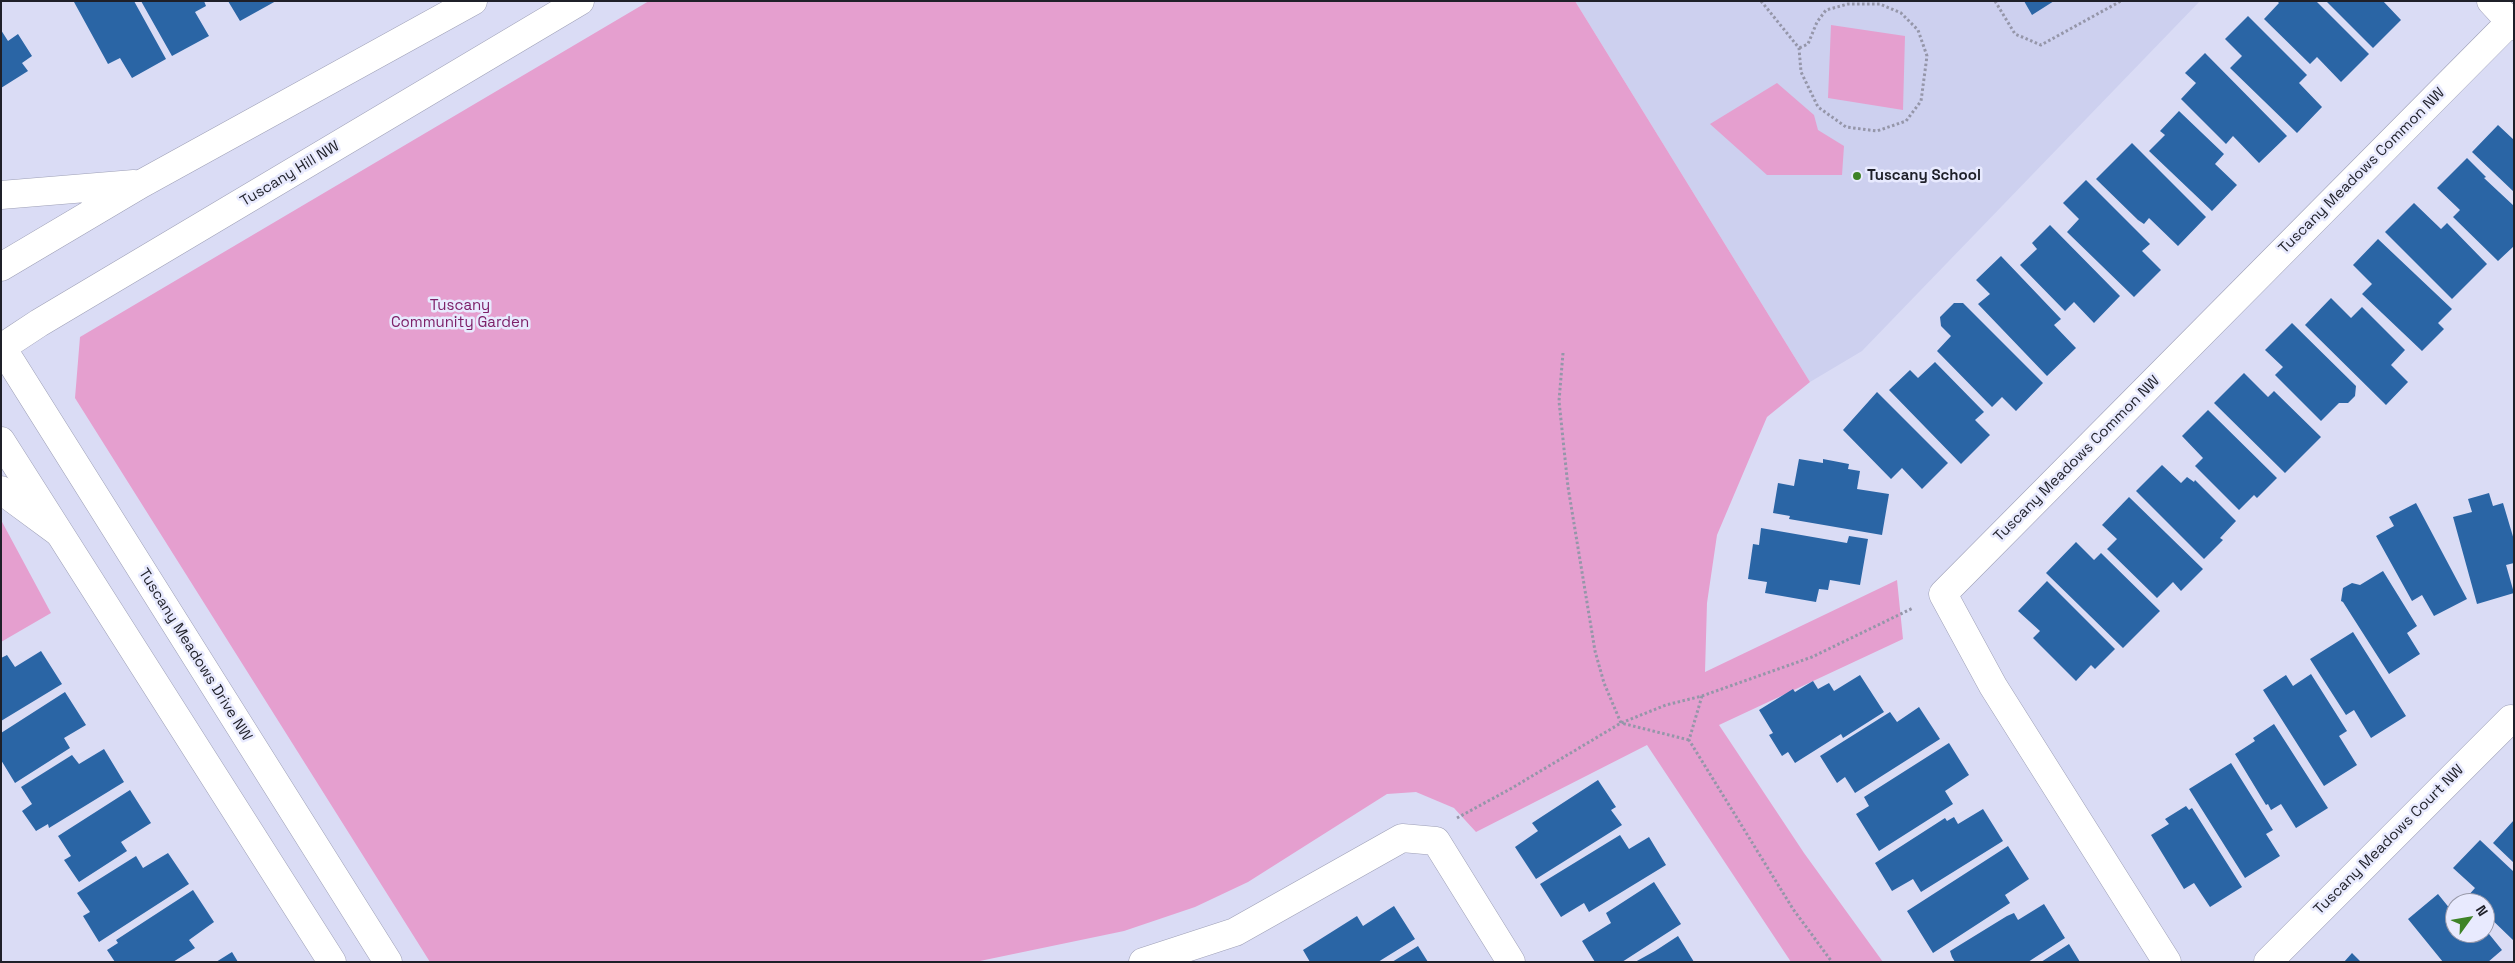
<!DOCTYPE html>
<style>
body{margin:0}
#map{position:relative;width:2515px;height:963px;overflow:hidden;background:#dadcf5;font-family:"Space Grotesk",sans-serif}
canvas{display:block}
.frame{position:absolute;inset:0;border:2px solid #1f2029;pointer-events:none}
.north{position:absolute;left:2445px;top:893px;width:50px;height:50px;box-sizing:border-box;background:#e8eafe;border:1px solid #9899a9;border-radius:50%;rotate:58deg;font-size:14px;font-weight:700;line-height:20px;text-align:center;color:#1f2029}
.north::after{content:'';display:block;margin:auto;width:18px;height:22px;background:#3e8327;clip-path:polygon(50% 0,100% 100%,50% 72%,0 100%)}
</style>
<div id="map">
<canvas width="2515" height="963"></canvas>
<div class="frame"></div>
<div class="north">N</div>
</div>
<script>
const g = document.querySelector('canvas').getContext('2d');
g.lineJoin = 'round';
function paint(path, color) {
  g.fillStyle = color;
  g.fill(path, 'evenodd');
}
function toPath(rows) {
  const path = new Path2D();
  for (const r of rows) {
    path.moveTo(r[0], r[1]);
    for (let i = 2; i < r.length; i += 2) path.lineTo(r[i], r[i + 1]);
  }
  return path;
}
function trace(path, color, width, dash) {
  g.strokeStyle = color;
  g.lineWidth = width;
  g.lineCap = dash ? 'butt' : 'round';
  g.setLineDash(dash || []);
  g.stroke(path);
}
function label(font, color, halo, rows, align = 'center') {
  g.font = font + ' "Space Grotesk",sans-serif';
  g.lineWidth = 5;
  g.setLineDash([]);
  g.textBaseline = 'middle';
  g.strokeStyle = halo;
  g.fillStyle = color;
  for (const [text, x, y, turn = 0] of rows) {
    g.save();
    g.translate(x, y);
    g.rotate((+turn || 0) * Math.PI / 180);
    g.textAlign = isNaN(turn) ? turn : align;
    if (halo) g.strokeText(text, 0, 0);
    g.fillText(text, 0, 0);
    g.restore();
  }
}
const built = toPath([
 [1575,1,2200,1,1862,351,1810,382]
]);
const green = toPath([
 [649,1,1575,1,1810,382,1767,417,1717,535,1707,603,1705,672,1897,580,1903,639,1719,725,1804,853,1883,962,1791,962,1647,745,1476,832,1454,808,1416,792,1387,794,1248,882,1195,907,1124,931,975,962,430,962,75,398,80,337],
 [1831,25,1905,36,1903,110,1828,98],
 [1777,83,1814,115,1818,130,1844,146,1842,175,1767,175,1710,124],
 [1,520,51,613,1,642]
]);
const building = toPath([
 [76,1,134,1,166,59,132,78,120,58,108,64,74,2],
 [141,1,204,1,206,6,195,12,209,36,172,56],
 [228,1,276,1,240,21],
 [2024,1,2054,1,2032,15],
 [2277,1,2316,1,2369,54,2341,82,2317,57,2310,64,2264,19,2279,3],
 [2326,1,2383,1,2401,20,2373,48],
 [2248,16,2307,75,2299,83,2322,107,2297,133,2230,68,2242,56,2225,39],
 [1,30,8,41,18,34,32,56,22,63,28,71,1,88],
 [2205,53,2287,136,2259,163,2233,136,2226,144,2181,99,2196,83,2185,73],
 [2179,111,2224,154,2215,164,2237,185,2212,211,2149,151,2165,135,2160,131],
 [2498,125,2514,140,2514,192,2472,152],
 [2132,143,2206,217,2178,246,2149,218,2144,224,2138,220,2096,179],
 [2467,158,2486,177,2484,178,2514,206,2514,246,2498,261,2453,217,2460,210,2437,188],
 [2086,180,2150,244,2142,251,2161,270,2134,297,2067,232,2079,219,2063,203],
 [2414,203,2441,229,2447,223,2487,264,2452,299,2385,232],
 [2050,225,2120,296,2094,323,2074,302,2065,311,2020,265,2037,249,2032,243],
 [2378,239,2452,309,2438,323,2444,329,2422,351,2362,294,2372,284,2353,265],
 [2001,256,2061,319,2054,325,2076,348,2047,376,1978,304,1990,294,1976,280],
 [2331,298,2351,318,2362,307,2405,350,2391,365,2408,382,2386,405,2305,325],
 [1954,303,1963,303,2043,383,2016,411,2002,397,1992,407,1937,351,1951,336,1941,326,1940,317],
 [2292,323,2356,386,2355,396,2348,403,2339,403,2321,421,2275,375,2283,367,2265,350],
 [1935,362,1984,412,1975,420,1990,435,1961,464,1889,390,1910,370,1918,378],
 [2244,373,2268,397,2274,391,2321,437,2285,473,2214,403],
 [1877,392,1948,463,1922,489,1902,468,1891,479,1843,430],
 [2208,410,2277,478,2257,498,2254,495,2239,510,2195,466,2203,458,2182,436],
 [1799,459,1823,463,1823,459,1849,464,1848,469,1860,471,1857,489,1889,494,1882,535,1789,519,1790,516,1773,513,1778,483,1794,486],
 [2162,465,2181,483,2187,477,2194,482,2195,480,2236,521,2220,538,2223,540,2204,559,2136,491],
 [2489,493,2493,506,2503,503,2514,540,2514,563,2506,565,2514,593,2477,604,2453,517,2472,512,2468,499],
 [2129,497,2203,569,2181,591,2173,582,2157,598,2107,549,2117,539,2102,525],
 [2416,503,2467,599,2434,616,2422,595,2412,601,2376,536,2394,526,2389,517],
 [1761,528,1847,543,1849,536,1868,539,1860,585,1830,580,1828,590,1819,589,1816,602,1765,593,1767,582,1748,579,1753,544,1759,545],
 [2076,542,2094,560,2101,553,2160,611,2123,648,2046,573],
 [2383,571,2417,626,2407,633,2420,654,2389,674,2343,602,2341,601,2343,588,2352,583,2360,585],
 [2047,581,2115,649,2095,669,2091,665,2076,681,2033,638,2040,631,2018,611],
 [2353,632,2406,716,2371,738,2354,710,2346,715,2310,659],
 [41,651,62,684,1,721,1,658,7,655,15,667],
 [2311,674,2347,731,2339,736,2357,765,2324,786,2263,690,2286,675,2293,686],
 [1860,675,1884,712,1843,738,1841,734,1795,763,1788,752,1782,756,1769,735,1773,733,1759,710,1793,689,1795,692,1813,681,1818,689,1829,683,1834,691],
 [65,692,86,725,64,738,70,748,15,783,1,760,1,733],
 [1919,707,1940,739,1855,793,1845,777,1837,783,1820,756,1890,712,1897,722],
 [2274,724,2328,808,2296,828,2281,804,2271,810,2268,804,2266,805,2235,754,2255,741,2253,738],
 [1949,743,1969,775,1945,791,1953,804,1879,851,1856,814,1869,806,1864,797],
 [104,749,124,782,49,828,48,824,36,831,22,811,32,804,21,787,72,755,79,764],
 [2231,763,2273,830,2266,834,2280,856,2245,878,2189,789],
 [1598,780,1616,807,1611,810,1622,825,1536,879,1515,847,1538,831,1532,823],
 [130,790,151,823,121,842,127,851,79,882,64,860,71,856,58,836],
 [2186,806,2189,810,2192,808,2242,887,2210,907,2194,883,2184,889,2151,835,2169,824,2165,819],
 [1983,809,2003,841,1921,892,1913,879,1892,891,1875,863,1945,818,1947,821,1954,817,1958,824],
 [2514,820,2514,863,2493,843],
 [1620,835,1629,849,1649,837,1666,865,1589,912,1584,903,1561,917,1540,884],
 [2480,840,2514,872,2514,941,2485,913,2485,903,2474,903,2467,897,2475,888,2453,868],
 [2008,846,2029,879,2005,895,2010,903,1933,953,1907,911],
 [168,853,189,884,99,942,83,916,90,912,77,893,136,856,143,868],
 [1654,882,1681,924,1622,962,1595,962,1582,941,1611,923,1606,913],
 [193,890,214,922,189,940,195,948,173,962,115,962,107,950,118,943,116,940],
 [2438,894,2455,915,2455,933,2485,933,2485,929,2502,950,2488,962,2443,962,2408,919],
 [2044,904,2065,938,2028,962,1955,962,1952,957,1950,951,2007,916,2014,913,2018,920],
 [1394,906,1415,939,1378,962,1310,962,1303,950,1357,916,1363,926],
 [1678,936,1694,962,1635,962,1655,951],
 [2069,944,2080,962,2041,962],
 [1418,946,1428,962,1392,962],
 [232,952,238,962,216,962],
 [2352,953,2361,962,2344,962]
]);
const path = toPath([
 [1761,1,1799,48,1801,72,1818,107,1846,127,1877,131,1906,121,1921,101,1927,56,1918,30,1901,13,1880,4,1848,4,1826,10,1817,22,1808,44,1799,48],
 [1995,1,2015,34,2041,45,2121,1],
 [1563,353,1559,401,1568,487,1595,651,1604,683,1621,723,1689,740],
 [1702,696,1689,740,1793,909,1832,962],
 [1457,818,1512,788,1621,723,1666,705,1702,696,1812,657,1913,608]
]);
const minor = toPath([
 [1,346,388,962],
 [1,441,332,962],
 [1143,962,1235,932,1402,838,1436,841,1511,962],
 [2167,962,1993,686,1943,594,2514,18],
 [2268,962,2511,719]
]);
const tertiary = toPath([
 [2491,1,2514,26],
 [1,195,134,184],
 [1,267,141,184,473,1],
 [1,348,39,323,580,1],
 [1,490,58,532]
]);
const markers = [
 [1857,176,5,"#3e8327"]
];
const streetNames = [
 ["Tuscany Meadows Common NW",2362,171,-45],
 ["Tuscany Hill NW",290,174,-31],
 ["Tuscany Meadows Common NW",2077,459,-45],
 ["Tuscany Meadows Drive NW",195,655,58],
 ["Tuscany Meadows Court NW",2389,840,-45]
];
const poiNames = [
 ["Tuscany School",1867,176]
];
const parkNames = [
 ["Tuscany",460,306],
 ["Community Garden",460,323]
];
paint(built, '#cdd0ef');
paint(green, '#e59fcf');
paint(building, '#2a65a5');
trace(minor, '#9d9fb6', 29);
trace(tertiary, '#9d9fb6', 29);
trace(path, '#9596a9', 3, [2.5, 2.5]);
trace(minor, '#fff', 28);
trace(tertiary, '#fff', 28);
for (const [x, y, r, color] of markers) {
  const dot = new Path2D();
  dot.arc(x, y, r, 0, 2 * Math.PI);
  g.fillStyle = color;
  g.fill(dot);
  trace(dot, '#e8eafe', 2);
}
label('15px', '#1f2029', '#e8eafe', streetNames);
label('bold 15px', '#1f2029', '#e8eafe', poiNames, 'left');
label('15px', '#7d2068', '#e8eafe', parkNames);
</script>
